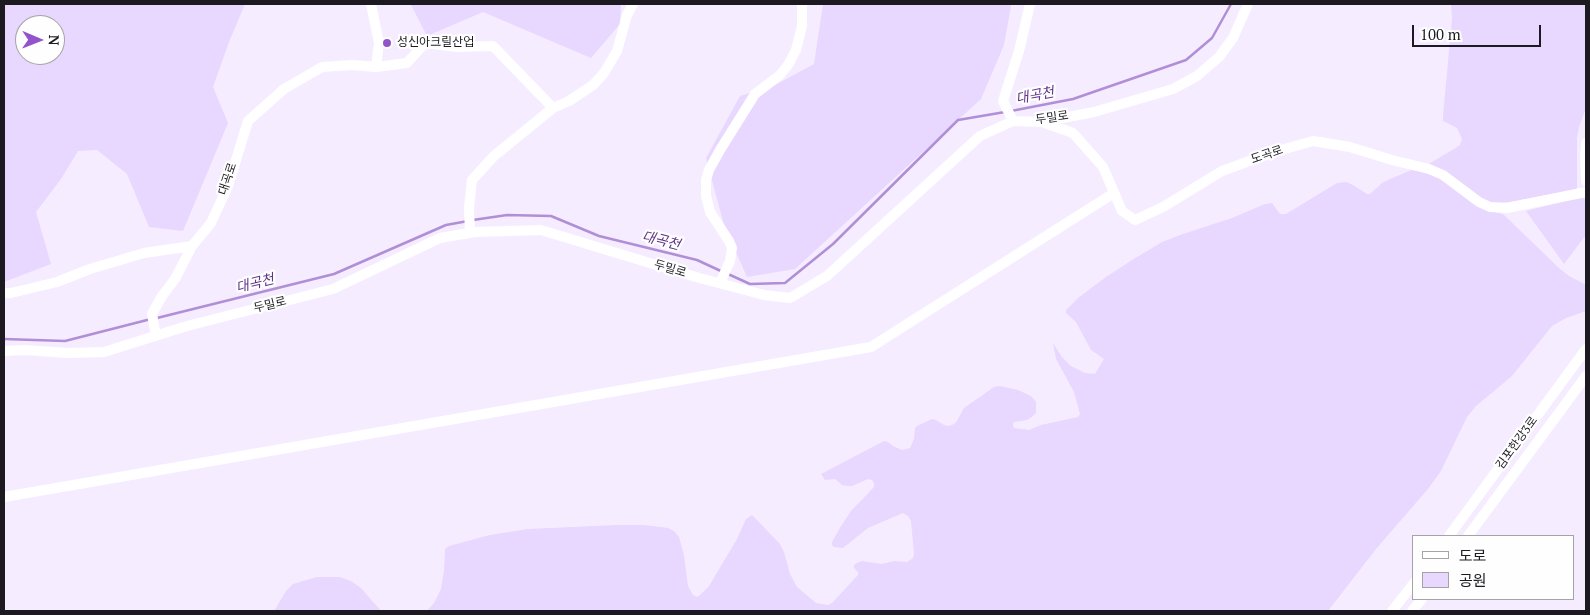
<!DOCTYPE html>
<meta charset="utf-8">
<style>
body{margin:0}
#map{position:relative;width:1590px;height:615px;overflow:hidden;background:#f5edff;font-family:"PT Serif","Noto Sans KR",serif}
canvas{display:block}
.frame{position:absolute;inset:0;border:5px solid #1c1a20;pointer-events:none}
.legend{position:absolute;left:1412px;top:535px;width:162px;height:65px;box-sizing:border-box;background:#fefefe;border:1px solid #a4a3a5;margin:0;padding:6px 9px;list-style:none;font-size:15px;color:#1c1a20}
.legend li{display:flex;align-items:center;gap:10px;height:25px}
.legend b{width:25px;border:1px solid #a4a3a5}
.north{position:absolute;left:15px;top:15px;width:50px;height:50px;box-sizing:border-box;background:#fefefe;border:1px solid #a4a3a5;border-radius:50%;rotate:91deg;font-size:14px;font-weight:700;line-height:20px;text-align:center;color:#1c1a20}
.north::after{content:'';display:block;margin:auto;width:18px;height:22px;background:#9154ca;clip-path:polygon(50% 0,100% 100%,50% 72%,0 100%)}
.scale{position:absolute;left:1412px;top:25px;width:129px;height:22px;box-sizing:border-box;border:2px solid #1c1a20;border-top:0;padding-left:6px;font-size:15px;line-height:18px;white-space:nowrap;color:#1c1a20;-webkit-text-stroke:4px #fefefe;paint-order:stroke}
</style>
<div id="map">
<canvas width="1590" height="615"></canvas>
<div class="frame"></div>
<ul class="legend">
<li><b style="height:6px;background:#fff"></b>도로</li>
<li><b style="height:14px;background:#e8d7fe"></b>공원</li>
</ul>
<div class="north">N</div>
<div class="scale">100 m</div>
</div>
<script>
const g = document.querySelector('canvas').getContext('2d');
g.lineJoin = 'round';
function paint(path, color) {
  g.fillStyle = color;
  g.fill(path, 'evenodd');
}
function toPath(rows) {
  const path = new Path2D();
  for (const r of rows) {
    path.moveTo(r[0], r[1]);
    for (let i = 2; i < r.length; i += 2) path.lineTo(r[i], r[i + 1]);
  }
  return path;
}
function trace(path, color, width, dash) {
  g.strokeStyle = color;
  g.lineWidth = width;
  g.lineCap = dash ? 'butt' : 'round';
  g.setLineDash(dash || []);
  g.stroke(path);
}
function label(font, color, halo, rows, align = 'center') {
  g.font = font + ' "PT Serif","Noto Sans KR",serif';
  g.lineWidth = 4.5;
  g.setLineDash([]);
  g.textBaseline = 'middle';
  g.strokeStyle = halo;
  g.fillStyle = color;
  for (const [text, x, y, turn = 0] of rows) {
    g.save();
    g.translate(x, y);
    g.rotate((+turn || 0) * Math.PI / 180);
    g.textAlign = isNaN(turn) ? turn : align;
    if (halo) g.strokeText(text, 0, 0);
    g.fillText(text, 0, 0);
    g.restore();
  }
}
const green = toPath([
 [4,4,245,4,229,42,213,87,228,123,183,231,149,227,127,174,97,150,78,151,61,179,36,212,51,264,4,282],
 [25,25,55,25,55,55,25,55],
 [413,4,621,4,620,24,591,58,483,12,427,36,411,5],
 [823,4,1009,4,1011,6,1004,45,981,99,795,269,747,277,724,225,706,158,740,96,775,85,814,64],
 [1451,4,1586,4,1586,108,1579,127,1577,138,1577,188,1575,190,1509,202,1500,203,1491,202,1485,200,1427,165,1454,149,1460,145,1462,139,1457,128,1443,121,1443,116,1452,18],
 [1414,169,1441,178,1489,211,1503,214,1559,268,1569,276,1586,285,1586,311,1566,318,1552,326,1512,376,1476,406,1467,417,1441,471,1428,489,1376,549,1328,611,427,611,434,603,441,589,444,570,445,549,449,546,490,535,528,529,617,525,644,525,668,528,674,531,679,537,684,555,688,586,693,595,697,597,700,595,709,586,737,539,746,519,752,515,780,544,784,552,790,574,797,587,816,603,828,605,832,603,858,575,858,572,854,568,854,565,857,563,862,561,882,564,894,561,907,562,913,558,914,554,911,521,908,516,903,513,868,528,843,548,834,547,832,545,832,542,841,526,851,511,874,487,874,483,872,480,868,479,852,486,847,486,842,485,835,479,825,480,821,474,884,441,888,442,893,446,902,450,910,448,914,439,915,428,917,426,932,419,936,420,944,425,949,426,954,424,957,421,964,408,994,387,1000,386,1018,390,1031,396,1036,402,1036,413,1032,417,1027,420,1014,422,1013,425,1014,428,1029,430,1041,425,1078,417,1080,414,1074,392,1056,359,1053,343,1062,357,1071,366,1085,373,1095,374,1104,359,1091,350,1076,322,1066,313,1066,310,1078,298,1106,277,1132,260,1162,242,1183,234,1232,218,1265,204,1272,203,1280,214,1286,214,1337,183,1346,182,1353,185,1367,194,1370,194,1382,183,1390,179],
 [1581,197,1585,199,1586,203,1586,235,1564,264,1526,211],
 [317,577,340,577,351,581,361,588,381,611,274,611,286,591,293,584]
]);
const stream = toPath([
 [1011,111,1073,99,1186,60,1212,38,1231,4],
 [473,220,507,215,551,216,599,236,697,260,723,272],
 [728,274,750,284,785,283,833,244,958,120,1005,112],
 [157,318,334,274,446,225,468,221],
 [4,339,65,341,151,319]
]);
const minor = toPath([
 [376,67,407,63,425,43,457,47,493,46,553,108],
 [1013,121,1003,101,1019,51,1030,4],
 [1042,122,1073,133,1103,167,1122,211,1135,220,1163,207,1222,171,1274,152,1313,141,1350,147,1392,160,1429,169,1443,175,1479,202,1490,207,1507,208,1586,192],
 [1586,143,1585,157,1586,181],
 [470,233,469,208,472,180,494,156,553,108,569,101,593,85,604,73,617,51,627,15,633,4],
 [720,283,730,261,732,248,729,241,710,212,706,196,706,180,709,170,720,150,755,94,780,75,788,65,796,50,802,26,802,4],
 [4,293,11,293,57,282,90,269,144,253,192,246],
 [156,336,152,314,162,296,175,279,192,246,211,223,228,186,248,121,284,89,322,67,352,65,376,67,379,43,371,4],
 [4,351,25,350,68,353,104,352,187,326,333,289,440,238,475,232,541,230,696,277,764,295,790,298,827,276,980,136,1013,121,1041,122,1094,112,1173,89,1197,76,1219,57,1233,38,1248,4],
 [4,497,871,347,1114,193],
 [1449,536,1586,349],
 [1468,536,1586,376],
 [1392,611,1414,583],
 [1412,611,1422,599]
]);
const markers = [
 [387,43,5,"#9154ca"]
];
const poiNames = [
 ["성신아크릴산업",397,43]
];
const streetNames = [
 ["두밀로",1052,118,-8],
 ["도곡로",1267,155,-19],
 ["대곡로",228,179,-72],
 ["두밀로",670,269,17],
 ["두밀로",270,305,-14],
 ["김포한강3로",1517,443,-54]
];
const waterNames = [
 ["대곡천",1035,96,-11],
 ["대곡천",661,241,14],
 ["대곡천",255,284,-14]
];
paint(green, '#e8d7fe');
trace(stream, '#b08fd7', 2.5);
trace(minor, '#fff', 10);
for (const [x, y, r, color] of markers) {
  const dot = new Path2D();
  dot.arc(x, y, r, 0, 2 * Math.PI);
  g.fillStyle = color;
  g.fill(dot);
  trace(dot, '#fefefe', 2);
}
label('12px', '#1c1a20', '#fefefe', poiNames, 'left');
label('12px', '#1c1a20', '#fefefe', streetNames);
label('italic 14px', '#613589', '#fefefe', waterNames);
</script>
